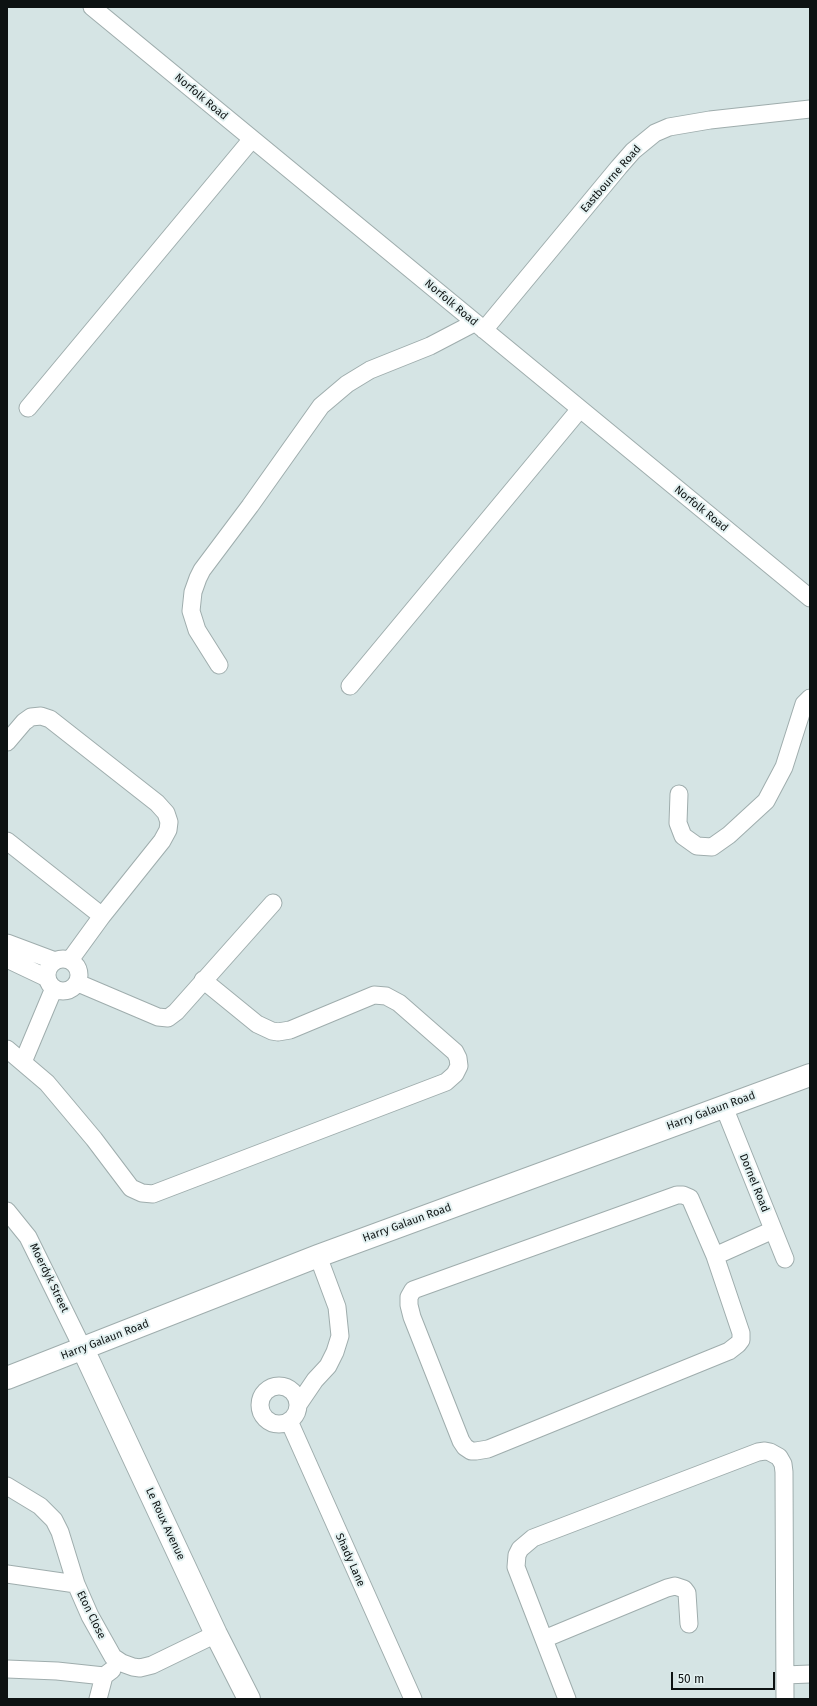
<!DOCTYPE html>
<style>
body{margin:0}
#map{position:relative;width:817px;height:1706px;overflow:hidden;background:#d5e4e4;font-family:"Fira Sans",sans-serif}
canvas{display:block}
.frame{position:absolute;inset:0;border:8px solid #0d1212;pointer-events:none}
.scale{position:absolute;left:671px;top:1672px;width:104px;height:18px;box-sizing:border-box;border:2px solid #0d1212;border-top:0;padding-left:5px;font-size:12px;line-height:14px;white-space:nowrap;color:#0d1212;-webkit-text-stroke:3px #e3f1f1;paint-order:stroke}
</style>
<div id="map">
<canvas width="817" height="1706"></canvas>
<div class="frame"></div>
<div class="scale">50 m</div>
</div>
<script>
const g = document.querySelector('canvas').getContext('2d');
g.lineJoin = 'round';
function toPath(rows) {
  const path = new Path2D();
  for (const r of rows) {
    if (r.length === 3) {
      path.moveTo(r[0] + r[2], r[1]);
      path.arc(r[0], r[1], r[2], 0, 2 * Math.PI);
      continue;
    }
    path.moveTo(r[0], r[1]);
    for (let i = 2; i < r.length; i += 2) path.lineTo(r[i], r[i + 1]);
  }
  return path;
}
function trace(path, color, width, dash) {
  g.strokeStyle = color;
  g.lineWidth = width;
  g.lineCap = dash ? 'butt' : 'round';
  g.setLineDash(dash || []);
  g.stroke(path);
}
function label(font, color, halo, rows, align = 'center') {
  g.font = font + ' "Fira Sans",sans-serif';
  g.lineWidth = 4;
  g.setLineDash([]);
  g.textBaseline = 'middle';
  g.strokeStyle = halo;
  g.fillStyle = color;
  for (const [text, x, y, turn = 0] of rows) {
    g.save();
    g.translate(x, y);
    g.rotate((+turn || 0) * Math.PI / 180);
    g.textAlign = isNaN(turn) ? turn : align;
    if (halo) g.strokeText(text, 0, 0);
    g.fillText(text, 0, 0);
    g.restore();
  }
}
const minor = toPath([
 [92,7,810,598],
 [484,330,619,167,633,151,655,133,669,127,710,120,810,109],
 [28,408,252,139],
 [219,665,197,630,191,611,193,592,198,578,202,570,250,506,321,406,347,384,370,370,430,346,474,323],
 [350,686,580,409],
 [7,742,24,722,31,717,41,716,50,719,157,803,166,813,169,822,168,830,162,841,102,916,70,960],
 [679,794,678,823,683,836,697,846,712,847,729,835,766,801,784,767,804,704,810,698],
 [7,841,102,916],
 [7,943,55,961],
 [63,975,16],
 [7,959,47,978],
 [78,983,158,1017,168,1018,176,1012,273,903],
 [7,1049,47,1083,94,1139,131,1188,142,1193,153,1194,446,1082,455,1074,459,1066,458,1058,455,1052,399,1003,386,996,374,995,290,1030,278,1032,272,1031,257,1024,203,980],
 [23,1062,54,988],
 [724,1107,785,1259],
 [677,1195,683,1195,690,1198,715,1256,741,1333,741,1340,738,1344,729,1351,488,1449,476,1451,471,1451,465,1447,461,1441,412,1317,409,1305,409,1297,413,1290,677,1195],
 [7,1211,28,1237,83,1349],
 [715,1256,773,1230],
 [279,1405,19],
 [298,1405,315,1380,328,1366,335,1352,340,1336,337,1307,318,1256],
 [289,1421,413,1699],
 [7,1486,40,1506,54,1520,60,1532,76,1584,90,1616,113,1657,122,1663,133,1667,140,1668,152,1665,216,1634],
 [7,1574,76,1584],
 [544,1639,667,1588,675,1586,684,1589,687,1593,689,1624],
 [7,1669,57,1671,104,1676],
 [785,1675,810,1674],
 [98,1699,104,1676,112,1670],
 [567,1699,516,1567,517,1555,520,1549,533,1538,758,1452,765,1451,770,1452,779,1457,783,1464,784,1472,785,1699]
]);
const major = toPath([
 [83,1349,216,1634,249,1699],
 [7,1378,318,1256,810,1075]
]);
const streetNames = [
 ["Norfolk Road",201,97,40],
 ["Eastbourne Road",611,179,-49],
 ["Norfolk Road",451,303,40],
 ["Norfolk Road",701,509,39],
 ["Harry Galaun Road",711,1111,-20],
 ["Dornel Road",754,1183,68],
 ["Harry Galaun Road",407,1223,-20],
 ["Moerdyk Street",49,1278,64],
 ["Harry Galaun Road",105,1340,-21],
 ["Le Roux Avenue",165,1524,65],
 ["Shady Lane",350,1560,66],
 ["Eton Close",91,1615,64]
];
trace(minor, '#9fadad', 19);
trace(major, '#9fadad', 24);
trace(minor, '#fff', 17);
trace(major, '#fff', 22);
label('11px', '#0d1212', '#e3f1f1', streetNames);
</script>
